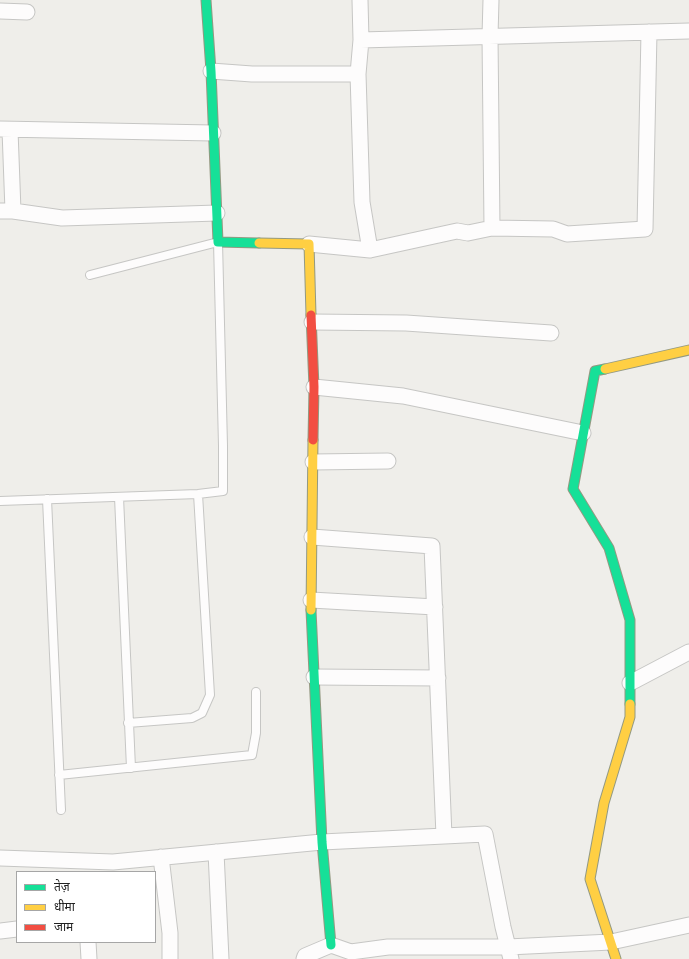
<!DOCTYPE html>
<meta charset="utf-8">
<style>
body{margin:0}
#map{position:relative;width:689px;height:959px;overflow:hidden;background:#efeeea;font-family:"Exo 2","Noto Sans Devanagari",sans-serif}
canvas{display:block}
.legend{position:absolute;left:16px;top:871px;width:140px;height:72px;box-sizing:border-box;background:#fff;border:1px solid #a6a6a6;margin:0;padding:5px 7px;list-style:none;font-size:12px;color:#212121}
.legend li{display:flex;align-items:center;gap:8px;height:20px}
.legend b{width:20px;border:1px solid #a6a6a6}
</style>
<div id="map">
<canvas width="689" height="959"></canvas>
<ul class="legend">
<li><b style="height:5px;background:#16e098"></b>तेज़</li>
<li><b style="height:5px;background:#ffcf43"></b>धीमा</li>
<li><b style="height:5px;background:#f24e42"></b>जाम</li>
</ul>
</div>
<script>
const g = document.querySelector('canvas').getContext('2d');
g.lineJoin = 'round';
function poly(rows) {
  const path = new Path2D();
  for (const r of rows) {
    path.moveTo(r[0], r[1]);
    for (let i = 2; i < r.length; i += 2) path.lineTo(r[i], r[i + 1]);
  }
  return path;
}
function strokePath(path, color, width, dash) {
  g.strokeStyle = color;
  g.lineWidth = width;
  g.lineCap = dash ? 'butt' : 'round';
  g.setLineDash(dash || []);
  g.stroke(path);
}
const lane = poly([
 [119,497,131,768],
 [47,499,61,810],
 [0,501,198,494,223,491,223,446,218,242,90,275],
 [128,723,192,718,202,713,210,695,198,494],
 [59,775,252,755,256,733,256,692]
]);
const street = poly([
 [360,0,361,40,358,74,362,202,370,250],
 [491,0,490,36,492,228],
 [0,11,27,12],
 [361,40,689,31],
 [211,71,252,74,358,74],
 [0,129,213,133],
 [10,130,13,211],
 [0,211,13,211,62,218,217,213],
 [309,244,370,250,457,231,468,233,492,228,553,229,567,234,645,229,649,32],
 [312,322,406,323,551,333],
 [314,387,403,396,583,433],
 [313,462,388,461],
 [312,537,432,546,444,836],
 [311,600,435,607],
 [314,677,438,678],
 [630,683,689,652],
 [216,852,221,959],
 [161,857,170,933,170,959],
 [0,858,113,862,322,842,485,834,503,927,511,959],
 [0,931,17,929],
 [88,942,89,959],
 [304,959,305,956,331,945,351,952,388,947,508,947,611,942,689,925]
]);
const fast = poly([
 [206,0,211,71,218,242,259,243],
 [605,369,595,371,573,489,609,548,630,620,630,704],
 [311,610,322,842,331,945]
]);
const slow = poly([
 [259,243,309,244,311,315],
 [605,369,689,350],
 [311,610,313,440],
 [616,959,590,879,604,803,630,717,630,704]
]);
const jam = poly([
 [311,315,314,387,313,440]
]);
strokePath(lane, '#c6c6c4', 10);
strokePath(street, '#c6c6c4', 17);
strokePath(fast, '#939982', 11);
strokePath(slow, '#939982', 11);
strokePath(jam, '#939982', 11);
strokePath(lane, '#fdfcfc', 8);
strokePath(street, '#fdfcfc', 15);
strokePath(fast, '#16e098', 9);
strokePath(slow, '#ffcf43', 9);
strokePath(jam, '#f24e42', 9);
</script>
